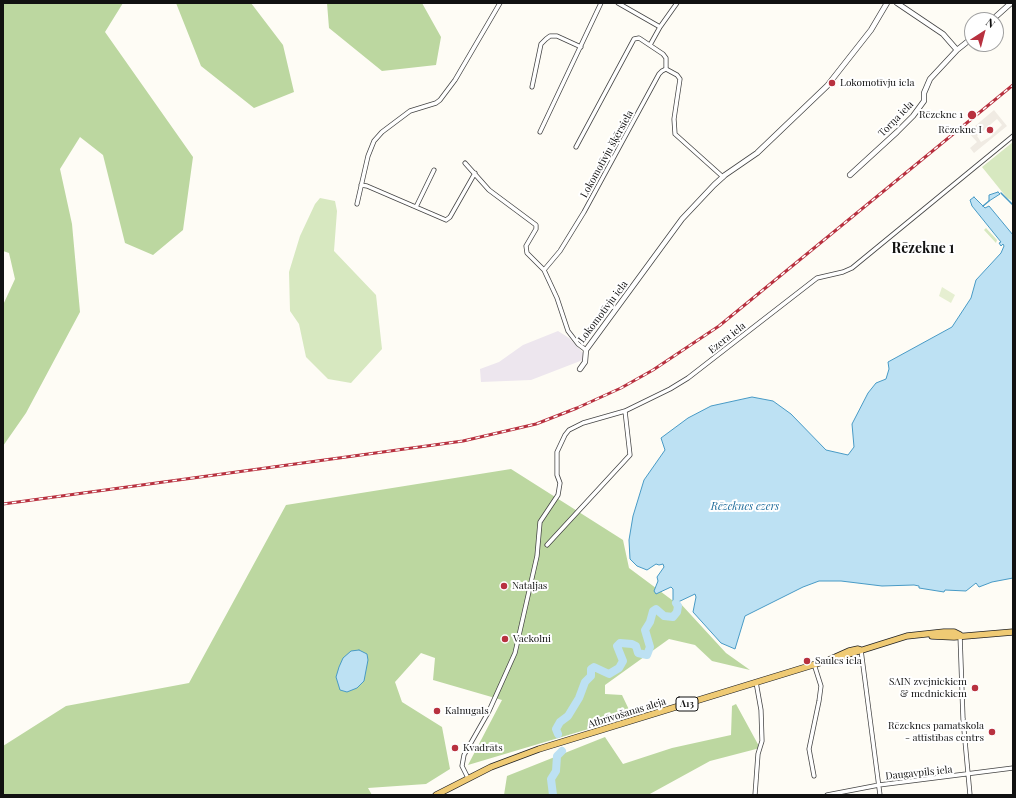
<!DOCTYPE html>
<meta charset="utf-8">
<style>
body{margin:0}
#map{position:relative;width:1016px;height:798px;overflow:hidden;background:#fefcf5;font-family:"Playfair Display",serif}
canvas{display:block}
.frame{position:absolute;inset:0;border:4px solid #111;pointer-events:none}
.north{position:absolute;left:964px;top:12px;width:40px;height:40px;box-sizing:border-box;background:#fff;border:1px solid #a0a0a0;border-radius:50%;rotate:36deg;font-size:11px;font-weight:700;line-height:16px;text-align:center;color:#111}
.north::after{content:'';display:block;margin:auto;width:14px;height:18px;background:#b8313f;clip-path:polygon(50% 0,100% 100%,50% 72%,0 100%)}
</style>
<div id="map">
<canvas width="1016" height="798"></canvas>
<div class="frame"></div>
<div class="north">N</div>
</div>
<script>
const g = document.querySelector('canvas').getContext('2d');
g.lineJoin = 'round';
function paint(path, color) {
  g.fillStyle = color;
  g.fill(path, 'evenodd');
}
function poly(rows) {
  const path = new Path2D();
  for (const r of rows) {
    path.moveTo(r[0], r[1]);
    for (let i = 2; i < r.length; i += 2) path.lineTo(r[i], r[i + 1]);
  }
  return path;
}
function strokePath(path, color, width, dash) {
  g.strokeStyle = color;
  g.lineWidth = width;
  g.lineCap = dash ? 'butt' : 'round';
  g.setLineDash(dash || []);
  g.stroke(path);
}
function write(font, color, halo, rows, align = 'center') {
  g.font = font + ' "Playfair Display",serif';
  g.lineWidth = 4;
  g.setLineDash([]);
  g.textBaseline = 'middle';
  g.strokeStyle = halo;
  g.fillStyle = color;
  for (const [text, x, y, turn = 0] of rows) {
    g.save();
    g.translate(x, y);
    g.rotate((+turn || 0) * Math.PI / 180);
    g.textAlign = isNaN(turn) ? turn : align;
    if (halo) g.strokeText(text, 0, 0);
    g.fillText(text, 0, 0);
    g.restore();
  }
}
paint(poly([
 [558,331,569,338,588,358,531,380,481,382,480,369,499,362,523,345]
]), '#ede6ee');
paint(poly([
 [1013,142,1013,201,1007,198,982,167],
 [320,198,335,201,337,211,334,251,376,295,382,349,351,383,328,379,306,357,299,324,290,311,289,272,300,236,315,204],
 [986,228,997,240,996,243,984,230]
]), '#d7e8c0');
paint(poly([
 [3,3,123,3,105,32,193,157,183,230,153,255,125,243,103,155,80,137,60,169,72,224,80,312,26,413,3,446,3,305,15,279,9,253,3,251],
 [176,3,251,3,283,45,294,92,254,108,201,66],
 [327,3,422,3,441,37,436,65,382,71,329,28],
 [511,469,623,540,629,568,676,603,680,603,726,653,750,670,712,661,695,645,669,639,605,685,605,694,622,695,632,716,468,765,502,700,433,680,435,658,421,653,395,682,402,702,442,727,450,769,426,784,368,788,372,795,3,795,3,746,66,706,189,683,286,505],
 [736,704,760,748,710,761,648,795,504,795,507,776,605,737,623,764,672,748,731,735,732,706]
]), '#bcd7a0');
paint(poly([
 [942,287,955,295,951,303,939,296]
]), '#e6efd1');
paint(poly([
 [994,110,1007,126,974,153,970,148,977,142,968,132],
 [997,119,1002,125,990,137,981,142,977,136]
]), '#f0ebe3');
const water = poly([
 [998,192,1000,194,989,201,989,195,998,192],
 [974,197,985,208,989,206,1013,235,1013,578,992,582,979,587,976,583,966,591,945,590,944,592,919,588,919,586,914,585,882,586,841,581,819,581,803,587,745,616,735,649,721,643,693,612,696,597,695,594,676,603,673,601,673,589,671,587,656,594,654,591,658,581,657,577,664,567,663,564,659,565,656,564,647,570,637,566,630,559,629,540,633,516,644,480,665,450,661,438,688,418,711,406,752,397,773,401,791,414,826,450,848,455,854,447,852,424,868,393,876,383,886,379,889,369,888,362,952,327,971,298,976,280,1001,253,1004,246,1003,244,1001,246,999,243,1001,242,972,206,970,200,974,197],
 [359,650,367,654,368,660,364,681,357,688,347,692,340,690,336,677,339,667,343,658,351,651,359,650]
]);
paint(water, '#bde1f3');
strokePath(water, '#489ac5', 1);
strokePath(poly([
 [1001,193,1013,205],
 [983,206,989,201]
]), '#489ac5', 1.5);
strokePath(poly([
 [558,734,556,729,560,722,568,716,579,698,585,682,591,676,591,669,594,667,609,674,619,668,623,661,617,646,620,643,632,644,636,646,638,653,647,655,650,647,645,630,650,622,653,611,656,609,664,616,673,617,677,612,678,606,676,603],
 [553,795,551,779,556,771,557,756,562,751]
]), '#bde1f3', 8);
const minor = poly([
 [618,3,660,27,677,3],
 [650,45,660,27],
 [532,87,541,44,546,39,550,36,557,36,581,47],
 [540,132,601,3],
 [576,147,634,39,639,38,663,54,666,58,666,69],
 [465,163,489,190,536,225,536,229,526,246,527,253,544,270,557,298,568,331,578,344,586,350],
 [361,185,367,186,446,220,450,217,475,173],
 [357,204,368,156,374,141,382,132,410,111,436,103,440,100,455,80,500,3],
 [416,207,434,170],
 [544,270,560,251,584,212,659,74,662,71,666,69,677,75,680,79,674,119,675,134,723,177],
 [547,545,630,455,625,411],
 [960,635,963,719,970,795],
 [861,650,880,795],
 [814,776,809,749,819,701,821,686,814,664],
 [468,778,462,766,464,755,489,711,515,653,537,556,540,522,558,495,560,483,557,475,557,452,565,435,569,430,583,423,625,411,670,389,688,378,817,278,843,272,852,268,1013,136],
 [755,795,758,754,762,741,761,710,756,682],
 [827,795,879,785,1013,768]
]);
const tertiary = poly([
 [897,3,943,34,957,50],
 [992,20,1011,3],
 [850,175,897,132,913,116,924,101,924,93,930,79,957,50,972,38],
 [580,369,585,362,586,350,682,219,714,185,725,175,757,153,827,86,871,30,887,3]
]);
const primary = poly([
 [932,636,954,637,1013,632],
 [837,658,907,636,944,632,954,632,960,635],
 [436,795,491,767,539,749,829,660,849,651,858,649,861,650]
]);
strokePath(minor, '#444', 5);
strokePath(tertiary, '#444', 6);
strokePath(primary, '#222', 7);
strokePath(minor, '#fff', 3.5);
strokePath(tertiary, '#fff', 4.5);
strokePath(primary, '#efca74', 5.5);
const rail = poly([
 [3,504,463,441,536,424,577,408,621,388,653,370,719,326,1013,85]
]);
strokePath(rail, '#b8313f', 3);
strokePath(rail, '#fff', 1.5, [4.5]);
for (const [x, y, r, color] of [
 [832,83,4,"#b8313f"],
 [972,115,5,"#b8313f"],
 [990,130,4,"#b8313f"],
 [504,586,4,"#b8313f"],
 [505,639,4,"#b8313f"],
 [807,661,4,"#b8313f"],
 [975,688,4,"#b8313f"],
 [437,711,4,"#b8313f"],
 [992,732,4,"#b8313f"],
 [455,748,4,"#b8313f"]
]) {
  const dot = new Path2D();
  dot.arc(x, y, r, 0, 2 * Math.PI);
  g.fillStyle = color;
  g.fill(dot);
  strokePath(dot, '#fff', 1.5);
}
for (const [x, y, w] of [
 [687,704,22]
]) {
  const box = new Path2D();
  box.roundRect(x - w / 2, y - 7, w, 14, 3);
  g.fillStyle = '#fff';
  g.fill(box);
  strokePath(box, '#111', 1);
}
write('bold 9px', '#111', null, [
 ["A13",687,704]
]);
write('10px', '#111', '#fff', [
 ["Lokomotīvju iela",840,83],
 ["Rēzekne 1",963,115,"right"],
 ["Rēzekne I",982,130,"right"],
 ["Nataļjas",512,586],
 ["Vackolni",513,639],
 ["Saules iela",815,661],
 ["SAIN zvejniekiem",967,682,"right"],
 ["& medniekiem",967,694,"right"],
 ["Kalnugals",445,711],
 ["Rēzeknes pamatskola",984,726,"right"],
 ["- attīstības centrs",984,738,"right"],
 ["Kvadrāts",463,748]
], 'left');
write('10px', '#111', '#fff', [
 ["Torņa iela",896,119,-46],
 ["Lokomotīvju šķērsiela",607,154,-61],
 ["Lokomotīvju iela",603,312,-53],
 ["Ezera iela",727,338,-38],
 ["Atbrīvošanas aleja",627,713,-17],
 ["Daugavpils iela",919,773,-6]
]);
write('italic 11px', '#216d9b', '#fff', [
 ["Rēzeknes ezers",745,507]
]);
write('bold 14px', '#111', '#fff', [
 ["Rēzekne 1",923,249]
]);
</script>
